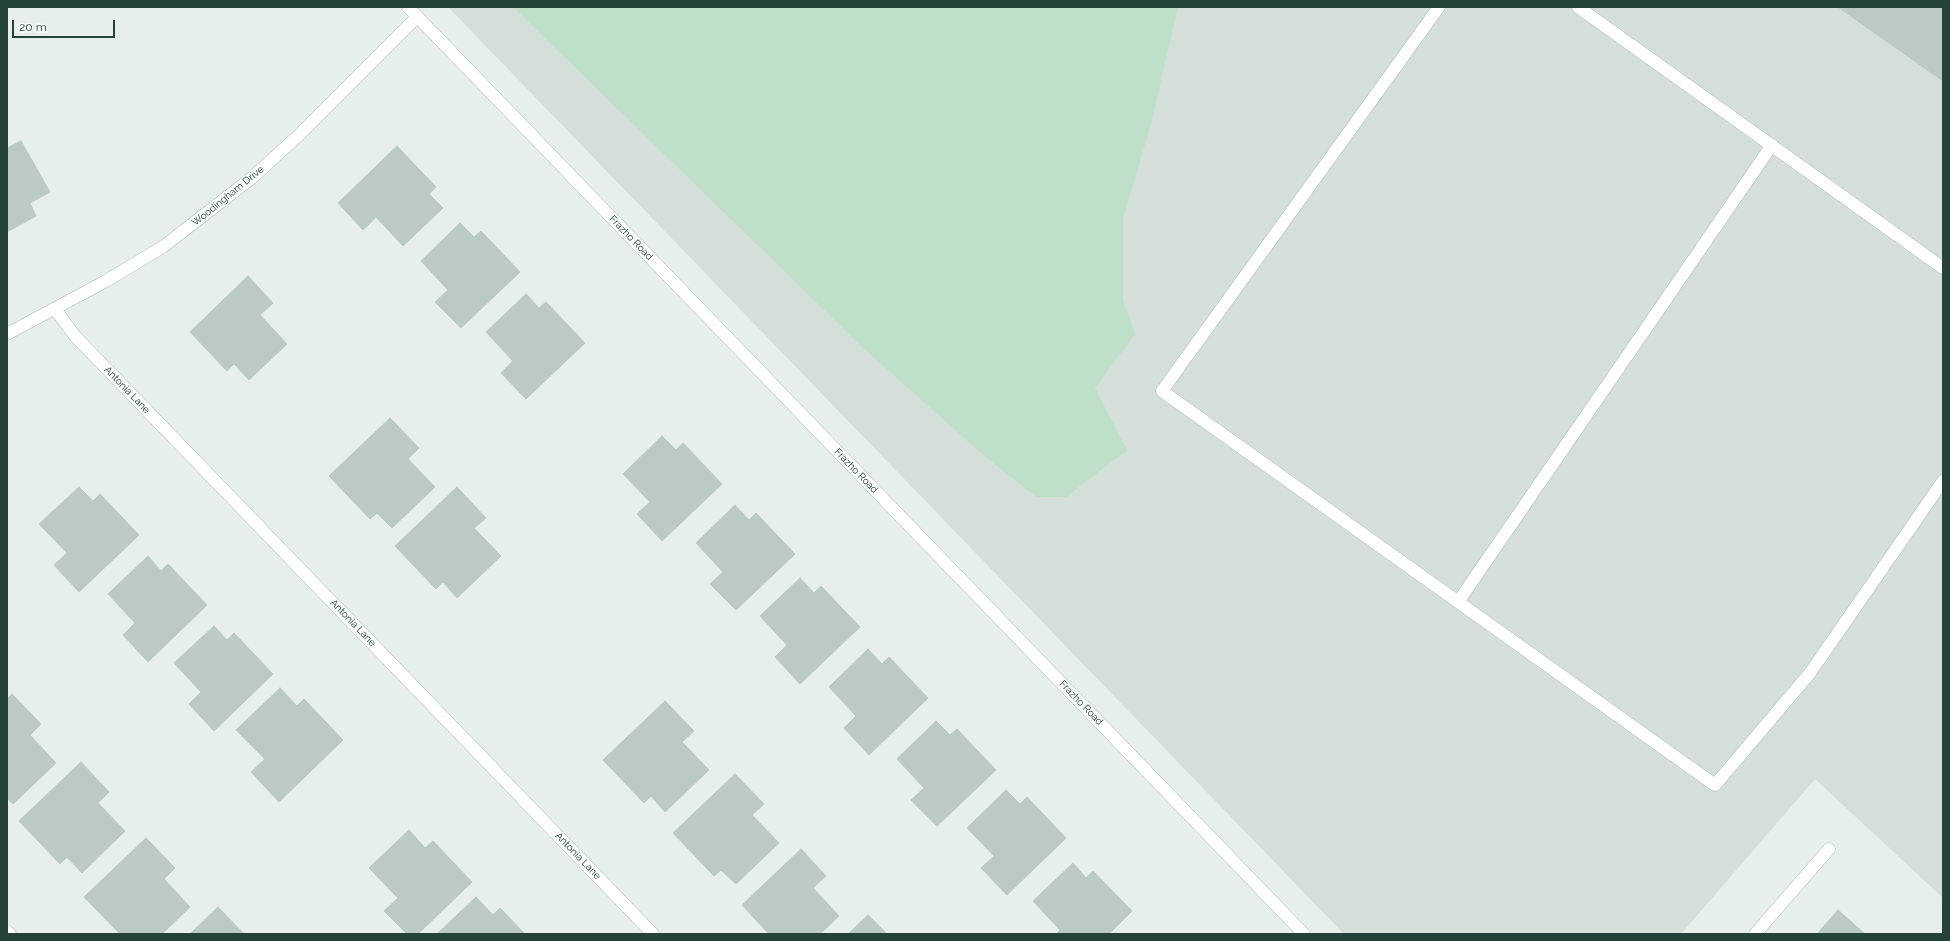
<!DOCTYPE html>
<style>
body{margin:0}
#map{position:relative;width:1950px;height:941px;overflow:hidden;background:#e6efeb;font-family:Raleway,sans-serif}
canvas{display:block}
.frame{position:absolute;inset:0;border:8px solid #24423a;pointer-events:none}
.scale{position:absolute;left:12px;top:20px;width:103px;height:18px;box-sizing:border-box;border:2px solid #24423a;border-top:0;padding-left:5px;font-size:12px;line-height:14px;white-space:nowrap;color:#24423a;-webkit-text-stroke:3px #f7fbf9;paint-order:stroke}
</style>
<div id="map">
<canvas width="1950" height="941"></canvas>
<div class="frame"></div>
<div class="scale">20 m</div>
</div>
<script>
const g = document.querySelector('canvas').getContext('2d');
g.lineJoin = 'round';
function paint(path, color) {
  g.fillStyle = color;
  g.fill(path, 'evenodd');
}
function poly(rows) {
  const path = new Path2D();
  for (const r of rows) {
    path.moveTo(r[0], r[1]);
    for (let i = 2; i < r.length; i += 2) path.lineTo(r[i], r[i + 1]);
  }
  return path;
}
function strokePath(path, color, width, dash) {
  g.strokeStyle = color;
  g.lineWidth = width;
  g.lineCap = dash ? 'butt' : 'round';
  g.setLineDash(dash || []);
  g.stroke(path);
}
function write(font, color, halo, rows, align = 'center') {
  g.font = font + ' Raleway,sans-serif';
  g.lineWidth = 3;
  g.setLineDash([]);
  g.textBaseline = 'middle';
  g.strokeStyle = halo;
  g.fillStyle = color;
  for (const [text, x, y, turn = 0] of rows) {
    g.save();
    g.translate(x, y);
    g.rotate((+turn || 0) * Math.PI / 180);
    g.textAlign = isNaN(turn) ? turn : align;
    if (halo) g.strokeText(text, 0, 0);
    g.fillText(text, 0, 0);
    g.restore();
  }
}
paint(poly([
 [448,7,1943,7,1943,898,1815,779,1681,934,1344,934]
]), '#d4dfda');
paint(poly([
 [513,7,1178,7,1151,124,1123,219,1123,300,1135,334,1095,388,1127,450,1066,497,1036,497,982,454,860,345]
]), '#bfe0c8');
const building = poly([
 [1838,7,1943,7,1943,81,1838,7],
 [21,141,50,192,30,203,36,216,7,232,7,148,21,141],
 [397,146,436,187,429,194,443,208,403,246,376,217,363,230,338,203,397,146],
 [460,223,474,237,481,231,520,272,461,328,435,302,448,290,421,261,460,223],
 [248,276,273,303,260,315,287,344,249,380,234,364,227,371,190,332,248,276],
 [526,294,539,308,546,302,585,343,526,399,501,373,513,361,486,332,526,294],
 [390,418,419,448,408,459,435,487,392,528,377,513,370,519,329,476,390,418],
 [662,436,676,450,683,443,722,484,662,541,637,514,650,502,623,474,662,436],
 [79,487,93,501,100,494,139,535,79,592,54,565,67,553,39,524,79,487],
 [457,487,486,518,474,528,501,556,457,598,443,582,436,589,395,546,457,487],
 [735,505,749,520,756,513,795,554,736,610,710,584,723,572,696,543,735,505],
 [148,556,161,571,168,564,207,605,148,662,123,635,135,623,108,594,148,556],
 [800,578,814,593,821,586,860,627,800,684,775,657,787,645,760,616,800,578],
 [214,626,227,640,234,633,273,674,214,731,189,704,201,692,174,663,214,626],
 [868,649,882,664,889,657,928,698,869,755,844,728,856,716,829,687,868,649],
 [280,688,297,706,304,699,343,740,279,802,251,772,265,759,236,730,280,688],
 [12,694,41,724,30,735,56,763,13,804,7,798,7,699,12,694],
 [665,701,694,731,682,742,709,770,665,812,651,796,644,803,603,760,665,701],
 [936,721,950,735,957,729,996,770,937,826,911,800,924,788,897,759,936,721],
 [81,762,109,792,98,803,125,831,82,873,67,857,60,864,19,821,81,762],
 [735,774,764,804,752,815,779,843,736,884,721,870,714,876,673,833,735,774],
 [1006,790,1020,804,1027,797,1066,838,1007,895,981,868,994,856,967,828,1006,790],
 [409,830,425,848,433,841,472,882,418,934,407,934,384,911,398,898,369,868,409,830],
 [146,838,175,868,164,879,190,907,162,934,120,934,84,897,146,838],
 [801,849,826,876,813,888,839,916,820,934,769,934,742,905,801,849],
 [1073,863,1086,878,1093,871,1132,911,1109,934,1056,934,1060,930,1033,901,1073,863],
 [476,897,493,915,500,908,525,934,437,934,476,897],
 [218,907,244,934,190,934,218,907],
 [1838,910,1865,934,1817,934,1838,910],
 [868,915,887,934,848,934,868,915]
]);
paint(building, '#bbcac4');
strokePath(building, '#b8c9c2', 1);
const minor = poly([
 [408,7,1304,934],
 [1439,7,1162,391,1715,785,1810,673,1943,481],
 [1578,7,1943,268],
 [55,309,75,336,653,934],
 [7,334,106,281,164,246,253,177,301,133,417,17],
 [1458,602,1772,145],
 [7,931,10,934],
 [1755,934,1829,849]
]);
strokePath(minor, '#a8b8b2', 13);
strokePath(minor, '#fff', 12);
write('10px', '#24423a', '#f7fbf9', [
 ["Woodingham Drive",228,196,-39],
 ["Frazho Road",631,238,46],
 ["Antonia Lane",127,390,46],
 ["Frazho Road",856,471,46],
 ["Antonia Lane",353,623,46],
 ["Frazho Road",1081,703,46],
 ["Antonia Lane",578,856,46]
]);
</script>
